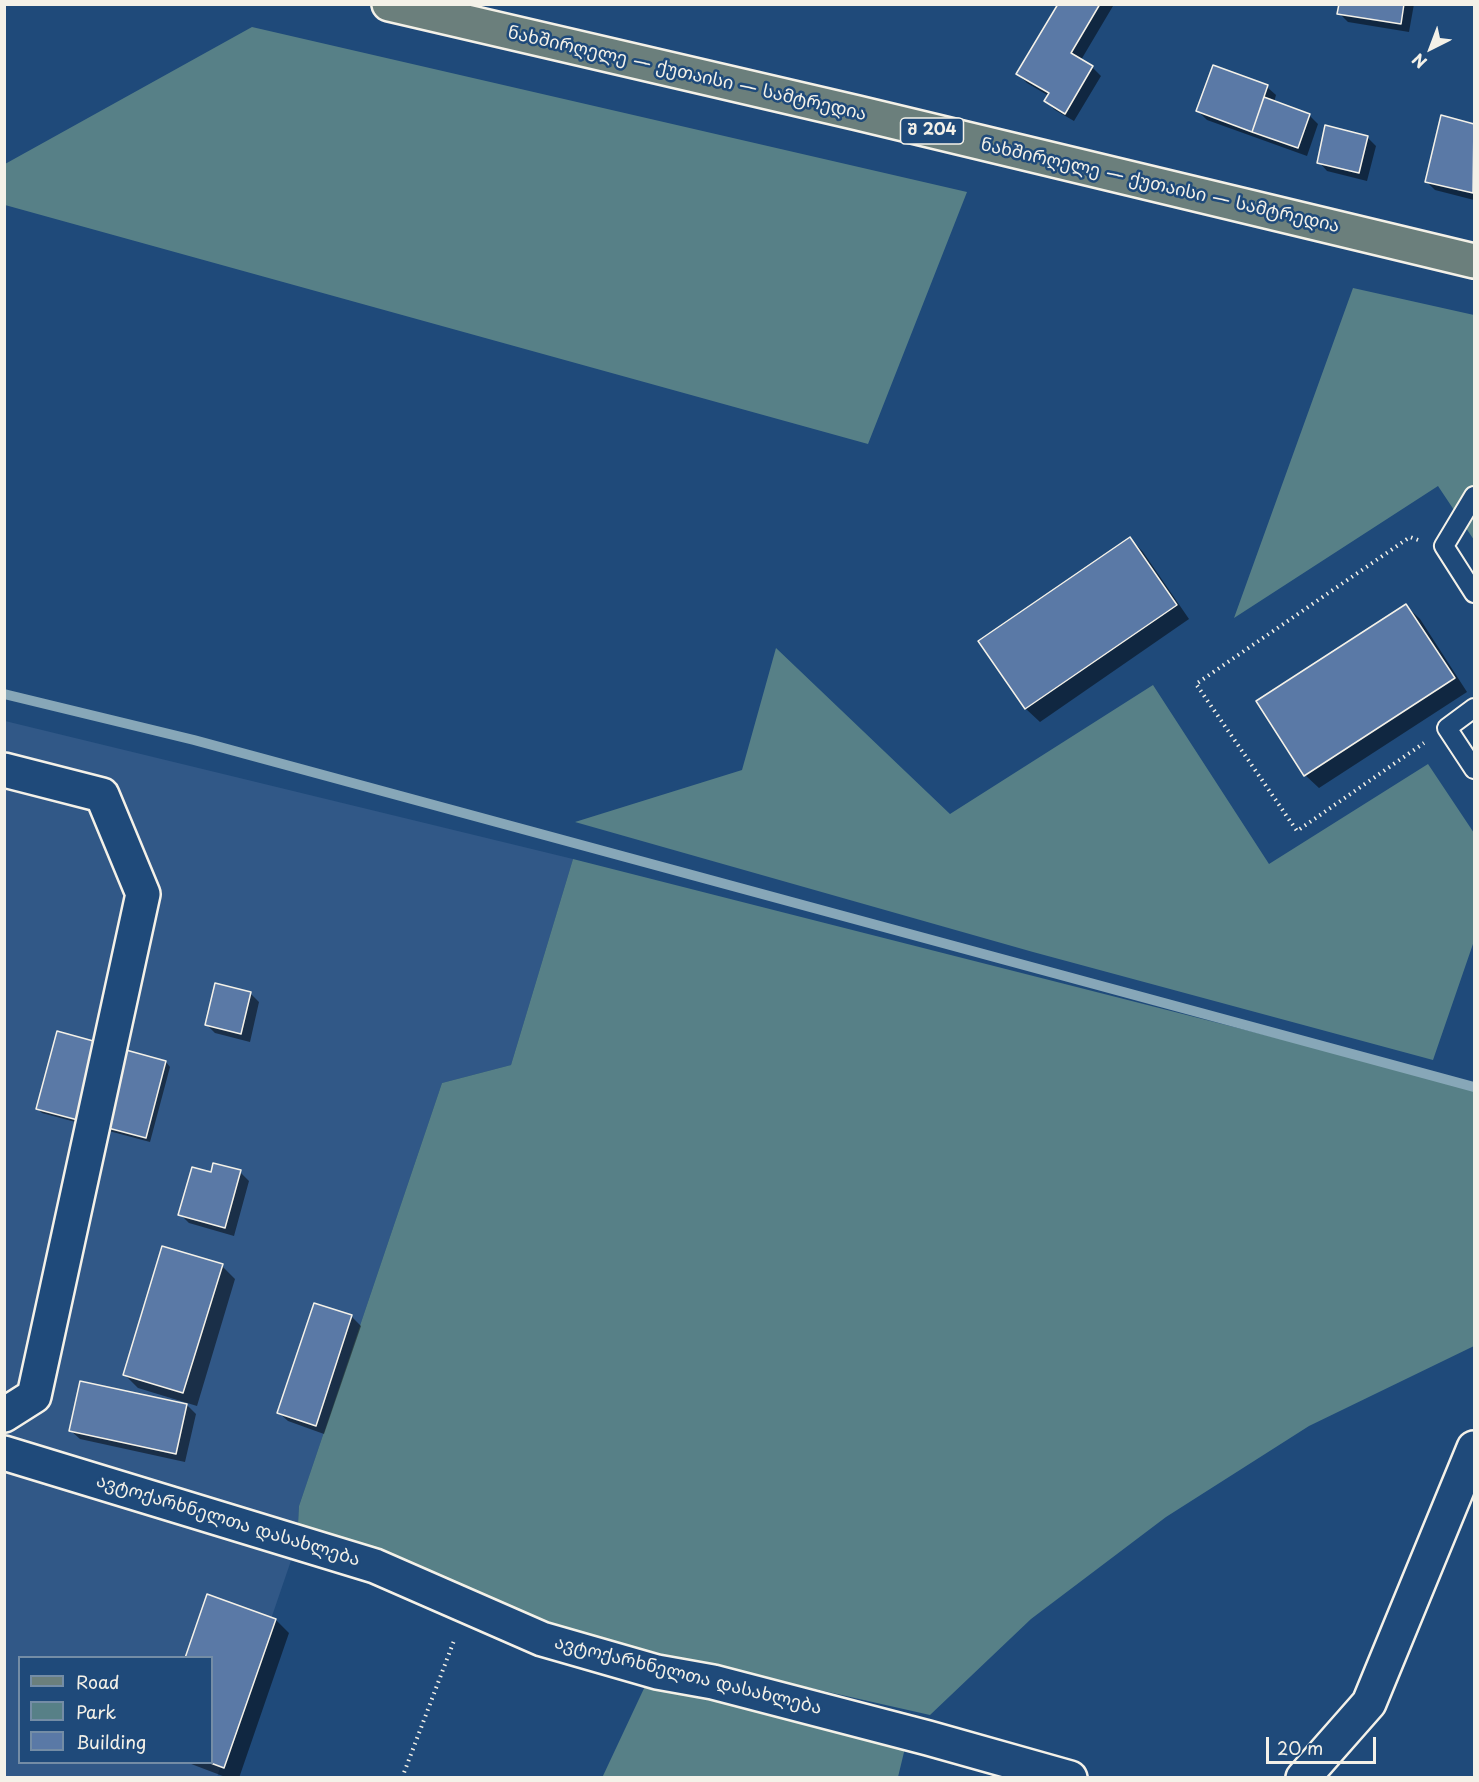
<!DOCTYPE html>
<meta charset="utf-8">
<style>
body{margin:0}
#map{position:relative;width:1479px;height:1782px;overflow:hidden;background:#1f4a7a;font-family:"Playpen Sans",sans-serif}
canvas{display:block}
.frame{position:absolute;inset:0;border:6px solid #f4f1e8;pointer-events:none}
.legend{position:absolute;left:18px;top:1656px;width:195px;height:108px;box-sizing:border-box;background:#1f4a7a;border:2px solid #748da6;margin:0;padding:8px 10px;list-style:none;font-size:18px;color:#f4f1e8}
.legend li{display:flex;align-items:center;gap:12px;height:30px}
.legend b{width:30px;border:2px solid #748da6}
.north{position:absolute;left:1401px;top:18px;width:60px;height:60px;-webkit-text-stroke:4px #1f4a7a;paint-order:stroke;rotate:222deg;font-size:16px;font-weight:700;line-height:24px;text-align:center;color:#f4f1e8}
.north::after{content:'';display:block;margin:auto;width:21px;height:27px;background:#f4f1e8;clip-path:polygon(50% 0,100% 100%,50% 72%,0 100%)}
.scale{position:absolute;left:1266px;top:1737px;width:110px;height:27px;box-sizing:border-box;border:3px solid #f4f1e8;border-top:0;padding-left:8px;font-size:18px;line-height:21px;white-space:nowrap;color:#f4f1e8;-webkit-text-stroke:4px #1f4a7a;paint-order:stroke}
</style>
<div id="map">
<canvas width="1479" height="1782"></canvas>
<div class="frame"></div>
<ul class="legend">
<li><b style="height:8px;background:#6b7f7c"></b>Road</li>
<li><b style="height:16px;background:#578087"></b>Park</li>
<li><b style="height:16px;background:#5a79a6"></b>Building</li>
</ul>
<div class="north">N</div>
<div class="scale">20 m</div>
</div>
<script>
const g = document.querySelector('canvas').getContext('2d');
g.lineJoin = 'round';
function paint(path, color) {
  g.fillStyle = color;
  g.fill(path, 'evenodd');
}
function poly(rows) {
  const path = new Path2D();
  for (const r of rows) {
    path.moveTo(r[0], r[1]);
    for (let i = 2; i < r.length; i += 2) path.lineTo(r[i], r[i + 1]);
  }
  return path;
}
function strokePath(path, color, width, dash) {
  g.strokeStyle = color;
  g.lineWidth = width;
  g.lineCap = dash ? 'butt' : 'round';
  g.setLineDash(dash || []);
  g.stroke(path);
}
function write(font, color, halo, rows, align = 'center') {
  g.font = font + ' "Playpen Sans","Noto Sans Georgian",sans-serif';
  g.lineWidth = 5;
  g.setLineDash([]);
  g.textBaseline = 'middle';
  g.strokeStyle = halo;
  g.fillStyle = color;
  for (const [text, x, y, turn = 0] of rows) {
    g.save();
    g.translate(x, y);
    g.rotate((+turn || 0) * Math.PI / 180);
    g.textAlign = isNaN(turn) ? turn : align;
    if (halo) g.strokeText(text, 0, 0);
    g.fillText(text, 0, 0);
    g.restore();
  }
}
paint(poly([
 [5,721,573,859,511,1065,442,1083,299,1506,297,1543,217,1777,5,1778],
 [20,1658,212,1658,212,1762,20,1762]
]), '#315887');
paint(poly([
 [252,27,967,192,868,444,5,205,5,164],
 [1353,288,1474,315,1474,540,1438,486,1234,618],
 [776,648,950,814,1153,685,1269,864,1428,764,1474,833,1474,941,1433,1060,1033,952,575,822,742,770],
 [573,859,1474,1088,1474,1346,1309,1426,1166,1517,1031,1619,930,1715,700,1663,542,1639,297,1543,299,1506,442,1083,511,1065],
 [647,1682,695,1690,905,1748,898,1777,602,1778]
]), '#578087');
paint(poly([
 [1060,4,1113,6,1081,60,1092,67,1101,76,1074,121,1055,110,1046,101,1049,96,1027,83,1018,74],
 [1340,4,1414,4,1409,32,1348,22,1339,13],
 [1267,87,1276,95,1274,102,1309,115,1318,124,1307,156,1207,120,1198,111],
 [1442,117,1474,125,1474,200,1435,190,1426,181],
 [1367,137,1376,146,1367,181,1327,171,1319,162],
 [1130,538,1143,552,1189,619,1040,722,1026,709,980,642],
 [1406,606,1420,619,1467,692,1319,788,1305,775],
 [250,993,259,1002,250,1042,215,1033,206,1024],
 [59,1033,166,1062,170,1067,150,1142,42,1113,38,1109],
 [240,1172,249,1181,234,1236,189,1223,180,1214,212,1174],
 [222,1266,235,1279,197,1406,138,1388,124,1374],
 [315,1305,352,1317,361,1326,324,1434,288,1421,279,1413],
 [184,1402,196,1414,185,1462,80,1439,71,1431,183,1404],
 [276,1620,289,1633,239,1778,228,1778,186,1762,212,1762,212,1658]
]), '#0007');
strokePath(poly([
 [4,694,194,740,1474,1087]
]), '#87a7b8', 10);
const building = poly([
 [1058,4,1100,4,1071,53,1093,66,1065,114,1044,101,1049,93,1016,74,1058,4],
 [1339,4,1404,4,1401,24,1337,14,1339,4],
 [1213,65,1268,85,1252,132,1196,111,1213,65],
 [1264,97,1310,114,1298,148,1252,132,1264,97],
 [1441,115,1474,124,1473,193,1425,182,1441,115],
 [1325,125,1368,136,1359,173,1317,163,1325,125],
 [1130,537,1177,605,1025,709,978,641,1130,537],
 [1406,604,1455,678,1304,776,1256,701,1406,604],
 [215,983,251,992,241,1034,205,1025,215,983],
 [57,1031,166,1061,146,1138,36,1109,57,1031],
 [213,1163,241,1170,225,1228,178,1215,192,1167,211,1172,213,1163],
 [162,1246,223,1264,183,1393,123,1375,162,1246],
 [314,1303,352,1315,316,1426,277,1413,314,1303],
 [80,1381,187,1404,176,1454,69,1431,80,1381],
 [207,1594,276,1619,224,1768,208,1762,212,1762,212,1658,185,1658,207,1594]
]);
paint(building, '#5a79a6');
strokePath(building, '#f4f1e8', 1.5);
const lane = poly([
 [1474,496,1444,546,1474,593],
 [1474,708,1447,728,1474,769]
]);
const street = poly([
 [4,770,102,795,143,894,34,1396,4,1415],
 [4,1453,375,1566,542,1639,657,1672,713,1682,928,1738,1070,1778],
 [1303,1778,1369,1703,1474,1448]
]);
const primary = poly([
 [389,4,858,113,1474,261]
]);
strokePath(lane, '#f4f1e8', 22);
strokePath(street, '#f4f1e8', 38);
strokePath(primary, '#f4f1e8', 38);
strokePath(poly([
 [1418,540,1410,537,1196,684,1297,831,1424,743],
 [402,1778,455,1638]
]), '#f4f1e8', 4, [1.5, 4.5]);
strokePath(lane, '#1f4a7a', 18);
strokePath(street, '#1f4a7a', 33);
strokePath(primary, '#6b7f7c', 33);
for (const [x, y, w] of [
 [932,131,63]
]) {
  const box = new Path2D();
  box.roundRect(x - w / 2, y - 13, w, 26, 4.5);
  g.fillStyle = '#1f4a7a';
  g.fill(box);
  strokePath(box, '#f4f1e8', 1.5);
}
write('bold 16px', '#f4f1e8', null, [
 ["შ 204",932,131]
]);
write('18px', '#f4f1e8', '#1f4a7a', [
 ["ნახშირღელე — ქუთაისი — სამტრედია",687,74,13],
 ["ნახშირღელე — ქუთაისი — სამტრედია",1160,186,13],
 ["ავტოქარხნელთა დასახლება",228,1521,17],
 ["ავტოქარხნელთა დასახლება",688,1676,14]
]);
</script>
